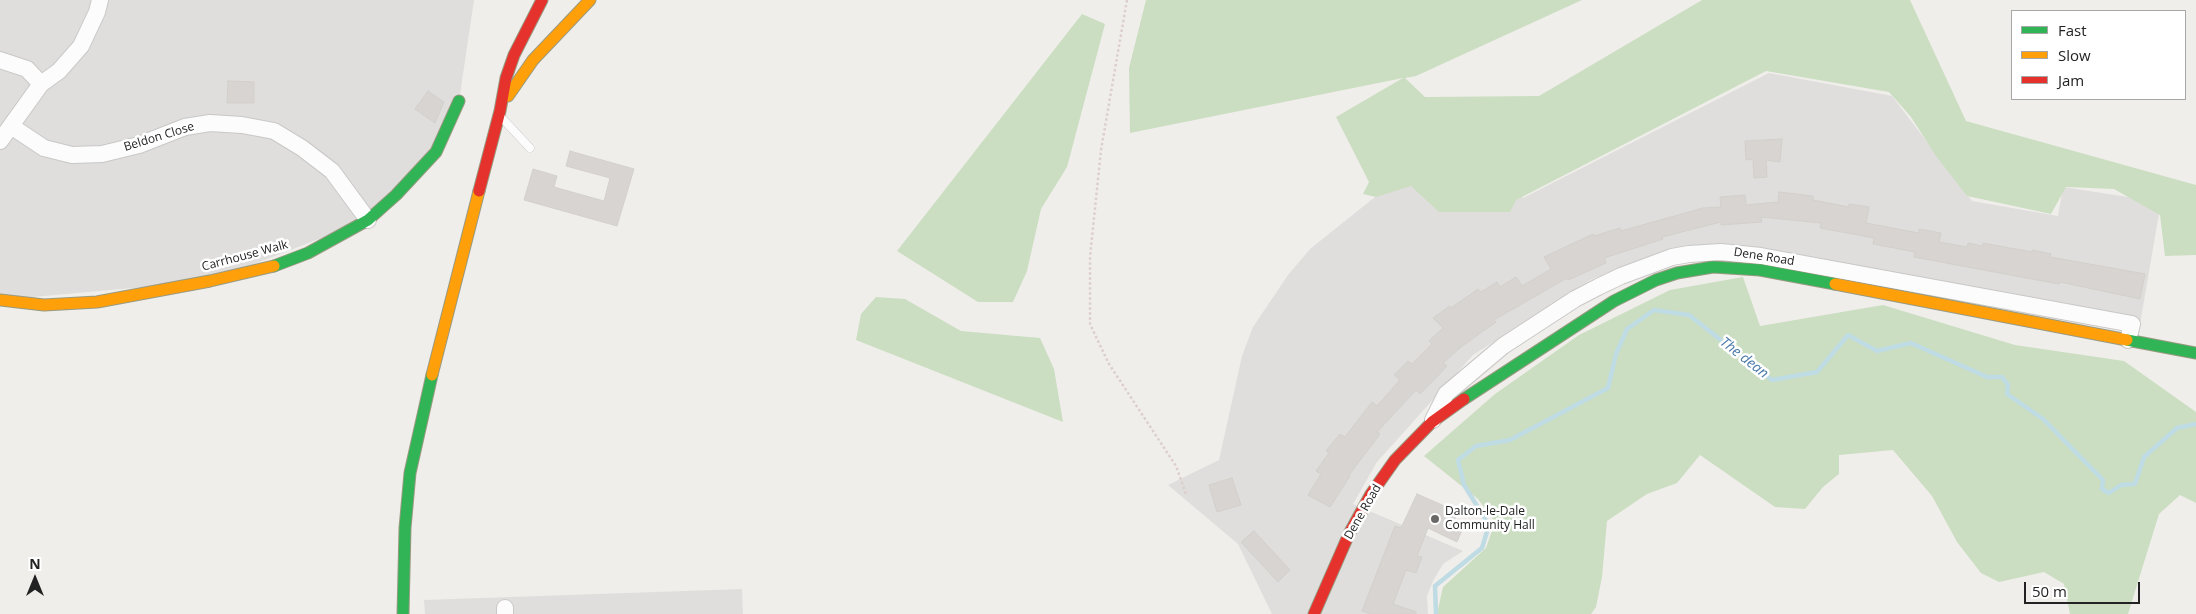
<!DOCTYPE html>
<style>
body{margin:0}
#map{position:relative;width:2196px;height:614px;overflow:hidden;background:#f0eeeb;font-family:"Open Sans",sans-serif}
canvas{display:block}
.legend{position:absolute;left:2011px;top:10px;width:175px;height:90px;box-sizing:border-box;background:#fff;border:1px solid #a7a7a7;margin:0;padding:6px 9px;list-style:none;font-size:15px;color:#222}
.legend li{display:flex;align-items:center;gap:10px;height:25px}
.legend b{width:25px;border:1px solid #a7a7a7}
.north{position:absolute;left:10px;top:554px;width:50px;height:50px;-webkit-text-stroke:4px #fff;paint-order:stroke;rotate:0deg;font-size:14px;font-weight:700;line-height:20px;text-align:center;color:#222}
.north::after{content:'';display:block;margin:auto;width:18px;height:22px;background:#222;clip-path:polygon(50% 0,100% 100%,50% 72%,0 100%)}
.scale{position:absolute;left:2024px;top:582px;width:116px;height:22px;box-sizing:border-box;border:2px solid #222;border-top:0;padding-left:6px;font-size:15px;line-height:18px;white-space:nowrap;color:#222;-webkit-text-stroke:4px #fff;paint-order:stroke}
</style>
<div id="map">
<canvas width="2196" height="614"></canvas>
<ul class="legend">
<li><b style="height:6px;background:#30b455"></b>Fast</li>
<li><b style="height:6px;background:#ff9f0a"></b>Slow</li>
<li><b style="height:6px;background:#e5322d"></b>Jam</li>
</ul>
<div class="north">N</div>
<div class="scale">50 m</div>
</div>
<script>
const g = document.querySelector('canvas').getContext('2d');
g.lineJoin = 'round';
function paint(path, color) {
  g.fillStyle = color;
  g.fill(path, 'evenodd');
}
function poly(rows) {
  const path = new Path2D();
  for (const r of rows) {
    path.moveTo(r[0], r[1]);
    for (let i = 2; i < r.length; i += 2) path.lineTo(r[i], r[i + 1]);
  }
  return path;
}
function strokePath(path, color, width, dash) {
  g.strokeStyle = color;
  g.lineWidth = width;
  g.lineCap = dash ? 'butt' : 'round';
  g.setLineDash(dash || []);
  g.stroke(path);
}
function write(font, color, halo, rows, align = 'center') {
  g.font = font + ' "Open Sans",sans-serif';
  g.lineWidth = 5;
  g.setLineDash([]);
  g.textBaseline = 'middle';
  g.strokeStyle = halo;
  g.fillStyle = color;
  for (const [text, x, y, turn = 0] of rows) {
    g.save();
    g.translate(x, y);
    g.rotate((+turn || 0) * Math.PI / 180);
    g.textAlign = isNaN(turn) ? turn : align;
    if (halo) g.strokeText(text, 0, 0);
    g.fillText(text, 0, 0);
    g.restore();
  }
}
paint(poly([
 [0,0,474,0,459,101,436,152,368,220,210,281,0,300],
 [1769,73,1892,96,1972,201,2058,216,2063,187,2161,202,2140,324,1911,283,1674,252,1592,279,1473,355,1377,462,1353,504,1463,551,1443,564,1433,581,1427,596,1428,614,1272,614,1238,544,1168,485,1219,460,1242,356,1253,327,1288,275,1310,249,1385,189,1486,125,1523,198],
 [742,589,743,614,425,614,424,600]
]), '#dfdedc');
paint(poly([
 [1146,0,1582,0,1416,76,1405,78,1425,97,1539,96,1702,0,1910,0,1966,121,2196,185,2196,255,2165,256,2160,215,2114,189,2066,187,2051,214,1967,196,1936,156,1911,117,1889,92,1766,71,1516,200,1510,212,1439,212,1411,186,1376,197,1363,194,1369,182,1336,117,1403,78,1130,133,1129,68],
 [1082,14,1105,24,1067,167,1041,209,1027,271,1013,302,978,302,897,251],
 [1743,277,1760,326,1883,305,2015,345,2124,361,2196,412,2196,503,2180,495,2159,514,2128,614,2070,614,2064,584,2044,572,1999,582,1981,573,1957,542,1932,496,1893,450,1839,455,1839,474,1823,487,1805,509,1775,507,1700,455,1677,483,1647,494,1607,521,1602,577,1596,607,1591,614,1437,614,1443,587,1486,548,1495,522,1478,499,1424,456,1495,394,1579,335,1670,290],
 [876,297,905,299,961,331,1040,338,1054,369,1063,422,856,340,861,314]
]), '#cbdec1');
strokePath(poly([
 [1436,614,1435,586,1482,548,1489,525,1464,485,1458,460,1476,446,1510,440,1608,388,1616,354,1627,329,1654,310,1689,315,1772,380,1817,372,1848,335,1877,351,1911,343,1987,377,2002,377,2008,385,2007,394,2043,419,2103,480,2102,489,2109,493,2121,485,2135,484,2144,457,2177,428,2196,424]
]), '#bfdbe3', 4.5);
const building = poly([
 [228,81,254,82,254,103,227,103,228,81],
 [428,91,444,102,435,123,415,109,428,91],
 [1782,139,1780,162,1766,160,1767,177,1754,178,1753,159,1746,160,1745,141,1782,139],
 [570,151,634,169,617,226,524,200,533,169,557,176,554,187,604,201,610,178,566,166,570,151],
 [1779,192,1813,196,1813,200,1849,207,1849,204,1869,207,1866,223,1919,233,1919,229,1941,233,1939,242,1967,247,1968,243,1982,246,1983,243,2032,252,2032,250,2051,254,2050,257,2145,274,2140,299,2060,282,2059,284,1914,257,1915,252,1873,244,1874,238,1820,228,1821,223,1761,217,1762,222,1721,225,1721,222,1662,237,1663,239,1604,258,1606,263,1568,280,1567,278,1494,320,1496,322,1461,347,1443,363,1447,366,1431,383,1420,394,1416,390,1377,432,1380,434,1349,475,1350,476,1330,507,1308,495,1321,474,1316,471,1329,453,1326,451,1340,434,1345,437,1372,402,1377,406,1400,380,1394,375,1408,361,1412,364,1432,344,1429,341,1443,328,1433,318,1450,306,1451,308,1478,289,1481,292,1497,282,1500,287,1516,277,1522,286,1551,269,1544,257,1593,234,1594,236,1620,228,1621,231,1703,208,1721,207,1720,197,1745,195,1746,205,1778,202,1779,192],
 [1232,478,1241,505,1217,512,1209,485,1232,478],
 [1417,494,1458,512,1453,523,1463,528,1457,542,1428,528,1417,556,1422,557,1416,573,1406,570,1393,604,1416,612,1416,614,1371,614,1362,611,1395,526,1401,528,1417,494],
 [1254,531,1290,570,1278,582,1241,542,1254,531]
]);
paint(building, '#d7d4d2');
strokePath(building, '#d3d0cc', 1);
const lane = poly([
 [501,117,530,148]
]);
const street = poly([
 [0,60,27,69,41,84],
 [11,126,44,148,72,155,102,154,139,145,185,127,210,123,242,125,274,131,302,148,332,171,368,220],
 [0,141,41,84,59,71,81,46,97,12,100,0],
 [1433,420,1446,394,1503,346,1575,299,1598,287,1621,276,1672,257,1689,254,1721,252,1761,256,2132,324,2128,340],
 [505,608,505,614]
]);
const fast = poly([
 [274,266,308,253,368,220,396,195,436,152,459,101],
 [2127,340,2196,353],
 [1464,399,1614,301,1656,280,1677,273,1713,267,1760,270,1835,284],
 [403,614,405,528,410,473,432,375]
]);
const slow = poly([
 [508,96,533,60,590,0],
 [1835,284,2127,340],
 [0,300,44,305,97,302,210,281,274,266],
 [432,375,479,191]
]);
const jam = poly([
 [479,191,500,111,506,78,514,55,542,0],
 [1314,614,1349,534,1371,494,1395,460,1432,422,1464,399]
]);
strokePath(lane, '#c9c8c7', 9);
strokePath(street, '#c9c8c7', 18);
strokePath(fast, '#999a82', 13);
strokePath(slow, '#999a82', 13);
strokePath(jam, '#999a82', 13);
strokePath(poly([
 [1127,0,1101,150,1090,257,1090,324,1109,364,1176,466,1186,494]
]), '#dccecd', 2.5, [2.5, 2.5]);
strokePath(lane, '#fdfcfc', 8);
strokePath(street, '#fdfcfc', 16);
strokePath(fast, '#30b455', 11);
strokePath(slow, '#ff9f0a', 11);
strokePath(jam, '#e5322d', 11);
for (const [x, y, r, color] of [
 [1435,519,5,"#6a6968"]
]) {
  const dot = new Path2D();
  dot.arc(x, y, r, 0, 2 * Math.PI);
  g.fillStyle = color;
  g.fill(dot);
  strokePath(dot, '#fff', 2);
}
write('12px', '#222', '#fff', [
 ["Beldon Close",159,137,-17],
 ["Carrhouse Walk",245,256,-15],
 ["Dene Road",1764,257,9],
 ["Dene Road",1363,512,-60]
]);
write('12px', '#222', '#fff', [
 ["Dalton-le-Dale",1445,512],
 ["Community Hall",1445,526]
], 'left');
write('italic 14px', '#4a7aab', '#fff', [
 ["The dean",1744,358,38]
]);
</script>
